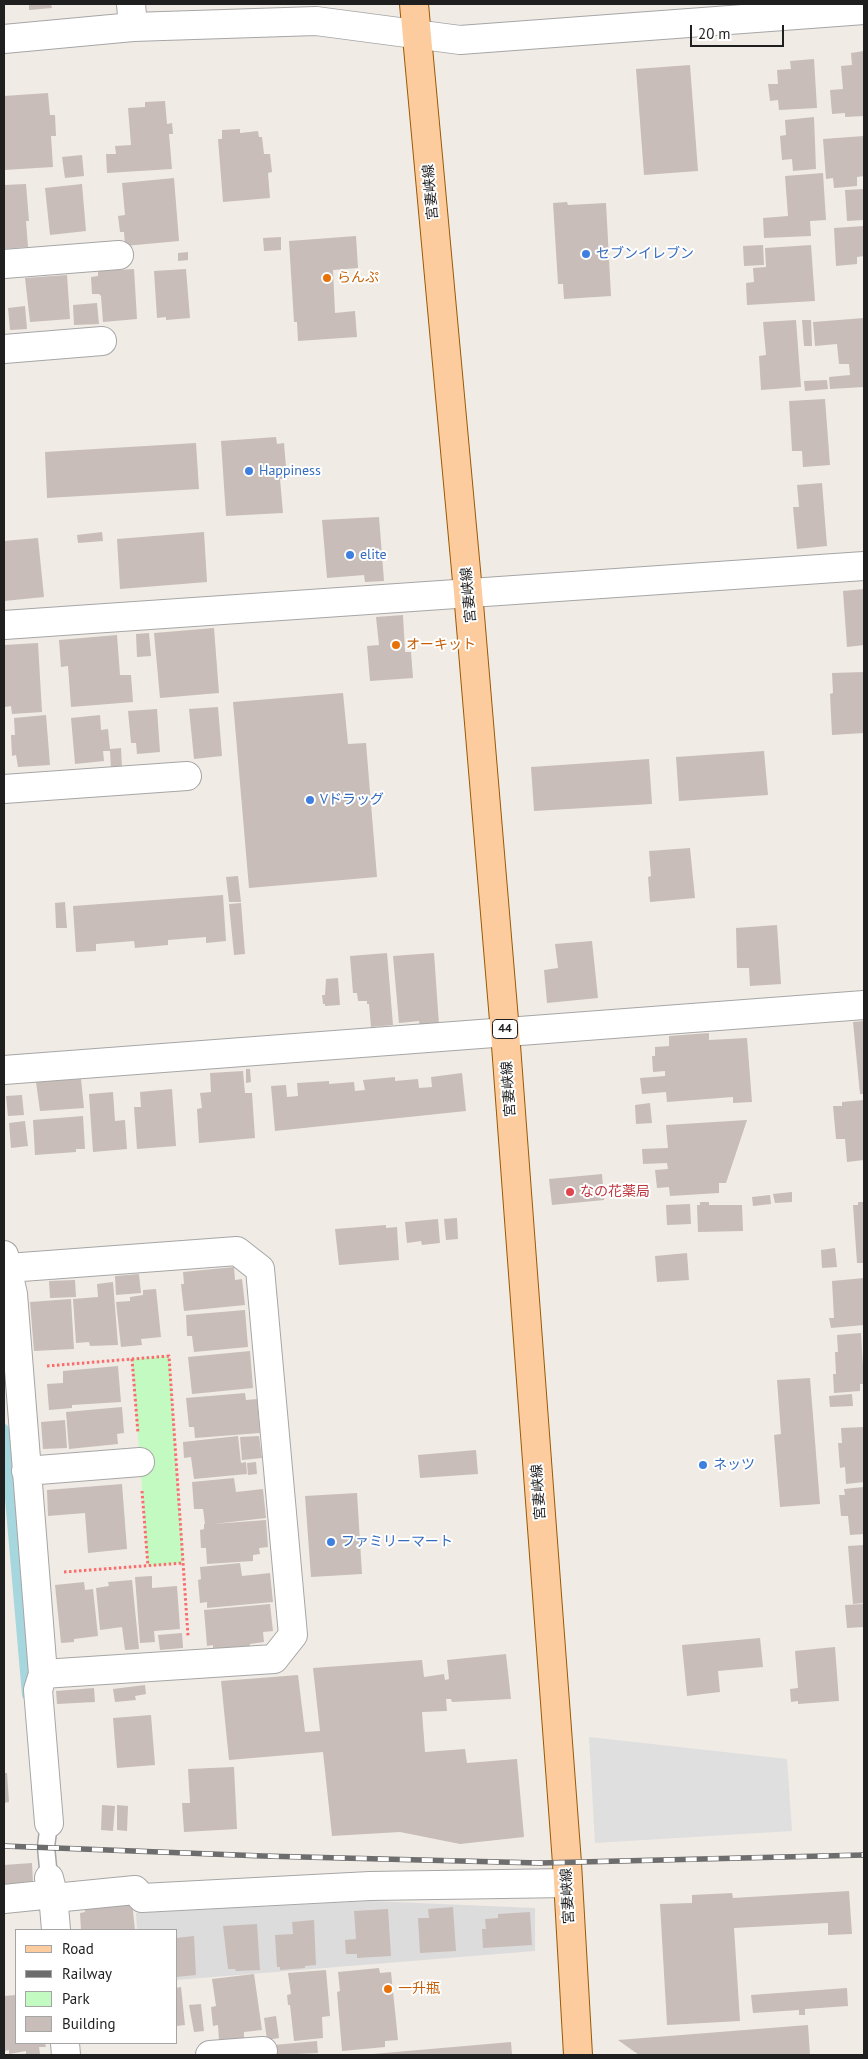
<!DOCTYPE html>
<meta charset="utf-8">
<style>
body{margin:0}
#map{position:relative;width:868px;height:2059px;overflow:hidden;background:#f0ebe5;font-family:"PT Sans",sans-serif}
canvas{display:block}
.frame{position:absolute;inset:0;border:5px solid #1f1f1f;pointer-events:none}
.legend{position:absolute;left:15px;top:1929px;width:162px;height:115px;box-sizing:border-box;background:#fff;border:1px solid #a5a5a5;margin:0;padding:6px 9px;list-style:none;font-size:15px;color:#1f1f1f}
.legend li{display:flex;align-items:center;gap:10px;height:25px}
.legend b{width:25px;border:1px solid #a5a5a5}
.scale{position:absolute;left:690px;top:25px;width:94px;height:22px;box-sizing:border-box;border:2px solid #1f1f1f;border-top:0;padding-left:6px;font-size:15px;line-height:18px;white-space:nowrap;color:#1f1f1f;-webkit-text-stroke:4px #fff;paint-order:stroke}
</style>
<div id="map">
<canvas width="868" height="2059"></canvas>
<div class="frame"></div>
<ul class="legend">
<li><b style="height:6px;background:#fccb9e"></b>Road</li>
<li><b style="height:6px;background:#6d6d6d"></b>Railway</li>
<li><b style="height:14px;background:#c3fac2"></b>Park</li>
<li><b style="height:14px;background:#c8bdb8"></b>Building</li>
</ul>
<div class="scale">20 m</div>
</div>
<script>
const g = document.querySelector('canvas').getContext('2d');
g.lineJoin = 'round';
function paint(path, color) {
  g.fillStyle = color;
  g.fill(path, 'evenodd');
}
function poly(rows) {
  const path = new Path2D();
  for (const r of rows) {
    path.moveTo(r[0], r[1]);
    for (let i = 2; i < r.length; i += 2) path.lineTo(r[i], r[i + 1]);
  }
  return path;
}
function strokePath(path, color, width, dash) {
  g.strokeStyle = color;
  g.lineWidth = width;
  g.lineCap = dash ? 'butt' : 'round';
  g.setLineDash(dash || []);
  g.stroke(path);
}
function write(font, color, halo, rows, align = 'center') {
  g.font = font + ' "PT Sans","Noto Sans JP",sans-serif';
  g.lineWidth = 4;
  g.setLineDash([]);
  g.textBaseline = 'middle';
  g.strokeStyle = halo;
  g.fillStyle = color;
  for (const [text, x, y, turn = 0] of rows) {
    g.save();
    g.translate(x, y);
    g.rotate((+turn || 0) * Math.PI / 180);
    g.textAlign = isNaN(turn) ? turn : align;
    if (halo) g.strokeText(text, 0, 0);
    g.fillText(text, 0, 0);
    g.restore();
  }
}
paint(poly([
 [371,1901,535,1908,535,1951,176,1980,176,1930,137,1930,136,1913]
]), '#dddcdc');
paint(poly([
 [169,1356,183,1563,148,1566,132,1359]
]), '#c3fac2');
paint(poly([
 [589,1737,787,1759,792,1831,595,1843]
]), '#dfdfdf');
strokePath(poly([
 [4,1429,27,1695]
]), '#a6d6de', 10);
paint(poly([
 [29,4,51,4,52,8,29,10],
 [864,51,864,116,845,117,845,113,832,114,830,90,843,89,841,66,852,65,851,53],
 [814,59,817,108,779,110,778,100,770,101,768,84,778,84,777,70,791,69,790,61],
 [690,65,698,171,644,175,636,69],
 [48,93,50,115,55,115,56,136,51,136,53,167,4,170,4,96],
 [165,101,167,124,172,123,173,134,169,134,172,169,107,173,106,154,116,154,115,146,131,145,128,108,145,107,145,102],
 [814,117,816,169,793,171,792,159,782,160,780,136,786,135,785,120],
 [240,129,240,133,258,131,259,137,262,137,264,154,270,154,272,172,268,173,270,198,223,202,218,139,222,139,222,130],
 [864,136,864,176,857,177,857,186,834,188,833,178,826,179,823,139],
 [82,155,84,176,65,178,62,157],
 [823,173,826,220,810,221,811,236,764,238,763,218,788,216,785,176],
 [174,178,179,241,125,246,124,232,120,232,118,216,125,215,122,183],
 [26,184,29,221,26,221,28,247,4,249,4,185],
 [82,184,86,231,50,235,45,188],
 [864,189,864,220,847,221,845,190],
 [567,202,568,205,606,203,611,296,564,299,563,284,558,284,553,203],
 [864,226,864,256,857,257,857,264,836,266,834,228],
 [356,236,358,268,333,270,335,313,355,311,357,337,298,341,297,322,294,322,289,241],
 [281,237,281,250,264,251,263,238],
 [763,245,764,265,744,266,743,246],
 [811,245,815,301,747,305,746,283,754,282,753,268,766,267,765,248],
 [188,252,188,260,178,261,178,253],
 [134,269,137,319,103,322,101,296,99,294,92,294,91,277,98,276,98,271],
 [186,269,190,318,166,320,166,317,157,318,154,271],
 [67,275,70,319,30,322,25,278],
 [97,303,99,324,74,325,73,305],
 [25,306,27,329,10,330,8,308],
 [864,318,864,387,830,389,829,377,850,375,849,364,839,364,837,344,815,346,813,322],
 [796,320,801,387,761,390,759,356,766,355,763,322],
 [802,320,811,320,812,346,804,346],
 [827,380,828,389,805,391,804,381],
 [825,399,830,465,803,467,802,451,792,451,789,401],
 [276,437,277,444,284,443,287,479,280,479,283,513,226,516,221,441],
 [196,443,199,489,47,498,45,452],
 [822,483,827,546,797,549,793,507,799,507,797,485],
 [379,517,384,581,365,582,364,575,327,578,322,520],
 [102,532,103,541,78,543,77,535],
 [204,532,207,582,120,589,117,539],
 [38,538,44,597,4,601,4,541],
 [864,589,864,645,847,647,843,591],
 [403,615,405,652,411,652,413,678,370,681,367,646,379,645,376,617],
 [214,628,219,693,160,698,154,633],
 [149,633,151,656,137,657,136,634],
 [117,635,120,675,131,675,133,702,71,707,68,666,61,667,59,640],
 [38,643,42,712,12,714,11,706,5,707,4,645],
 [864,672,864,733,832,735,830,694,833,693,832,673],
 [343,693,348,744,366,743,377,877,249,888,233,702],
 [218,707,222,756,194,759,189,709],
 [157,709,160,752,137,754,136,743,131,743,128,711],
 [46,715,50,765,18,767,16,755,12,756,11,735,15,735,14,718],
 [100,715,101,730,108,729,110,749,121,748,122,768,111,769,110,751,103,751,104,761,75,764,71,718],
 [764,751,768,795,679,801,676,757],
 [649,759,652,804,534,811,531,767],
 [690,848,695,898,650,902,648,877,651,876,649,851],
 [238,876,241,902,229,902,226,877],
 [223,895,226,941,206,943,206,937,168,940,168,945,135,948,134,941,96,944,96,951,76,952,73,906],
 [65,902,67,928,56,928,55,903],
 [241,903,245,954,234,955,229,904],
 [777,925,781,984,750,986,749,968,737,968,736,928],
 [592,941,598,998,547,1003,544,970,558,968,555,944],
 [387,953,393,1025,371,1027,369,1004,367,1004,367,1001,358,1001,357,993,353,993,350,956],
 [434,953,439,1025,420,1027,419,1021,399,1023,393,956],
 [338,978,340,1005,325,1006,325,1004,323,1004,322,995,325,995,326,979],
 [864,1021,864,1094,860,1094,853,1022],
 [709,1033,709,1040,747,1038,752,1102,733,1103,733,1097,667,1102,666,1092,642,1094,640,1078,665,1076,665,1071,653,1072,652,1056,655,1056,655,1047,669,1046,669,1036],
 [246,1069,250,1069,251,1082,246,1083],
 [243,1071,245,1093,252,1093,255,1138,199,1143,197,1109,202,1108,200,1093,211,1092,210,1073],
 [462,1073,466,1111,275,1131,271,1086,286,1085,287,1097,298,1096,297,1083,329,1081,329,1084,354,1082,355,1091,365,1090,363,1080,395,1077,395,1081,418,1079,419,1088,432,1087,431,1077],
 [81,1079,84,1108,40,1111,36,1082],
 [172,1089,176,1146,137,1149,134,1107,141,1107,140,1092],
 [113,1092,115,1121,125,1120,127,1149,93,1152,89,1094],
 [22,1095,24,1115,8,1116,6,1096],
 [864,1100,864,1160,847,1162,845,1139,836,1139,833,1106,842,1106,842,1102],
 [650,1103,652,1123,636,1124,635,1105],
 [83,1116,85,1149,76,1149,76,1152,35,1155,33,1120],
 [747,1120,726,1183,719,1183,719,1193,670,1196,669,1187,657,1188,655,1170,668,1169,667,1163,643,1164,642,1149,668,1148,666,1125],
 [25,1121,28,1146,11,1148,9,1123],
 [602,1174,604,1200,552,1205,549,1179],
 [792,1192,792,1202,775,1203,773,1194],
 [770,1195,771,1204,753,1206,752,1197],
 [700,1202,709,1202,709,1205,742,1205,743,1231,698,1232,697,1205,700,1205],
 [858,1202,864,1202,864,1263,857,1263,853,1205,858,1205],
 [690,1204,691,1224,667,1225,666,1205],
 [457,1218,458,1239,446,1240,444,1219],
 [438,1219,440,1243,422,1245,421,1241,407,1243,405,1222],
 [386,1225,386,1228,397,1227,399,1260,339,1265,335,1229],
 [835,1248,837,1267,822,1268,821,1250],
 [687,1253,689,1280,657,1282,655,1256],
 [234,1267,235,1280,242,1279,245,1305,184,1311,181,1284,184,1284,183,1272],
 [139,1274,141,1293,116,1295,115,1276],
 [864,1278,864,1325,831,1328,829,1318,834,1318,832,1281],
 [75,1280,76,1297,50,1298,49,1281],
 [113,1282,118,1345,90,1346,89,1342,76,1343,73,1299,98,1297,97,1284],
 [156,1289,161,1337,141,1339,142,1345,121,1347,116,1302,130,1301,130,1297,143,1295,143,1290],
 [71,1299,74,1349,34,1351,30,1302],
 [245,1310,248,1347,194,1352,192,1336,187,1336,186,1315],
 [861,1333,864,1384,860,1384,860,1391,834,1393,833,1374,836,1374,835,1352,838,1352,837,1335],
 [250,1351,253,1388,192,1394,188,1357],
 [118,1366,121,1402,72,1405,72,1408,49,1410,47,1384,63,1383,63,1371],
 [810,1378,820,1504,780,1507,774,1435,781,1434,777,1380],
 [245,1393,246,1400,257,1399,260,1433,195,1438,194,1427,189,1427,186,1398],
 [852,1394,853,1406,830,1407,829,1396],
 [122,1407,124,1433,117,1434,118,1444,69,1449,66,1412],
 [65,1420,67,1448,43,1449,41,1422],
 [864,1427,864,1482,846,1484,845,1467,840,1468,838,1443,842,1443,841,1428],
 [238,1436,241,1463,246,1462,247,1474,194,1479,191,1457,184,1458,183,1442],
 [259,1436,262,1458,242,1460,240,1437],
 [476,1450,478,1474,420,1478,418,1455],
 [256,1462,257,1474,248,1475,247,1463],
 [234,1478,236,1492,263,1489,266,1518,213,1524,266,1520,268,1547,259,1548,260,1554,253,1555,253,1561,207,1564,206,1548,201,1548,200,1530,204,1529,204,1524,205,1524,203,1509,194,1509,192,1482],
 [122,1484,127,1549,88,1553,85,1513,48,1516,47,1490],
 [864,1487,864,1534,850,1535,848,1516,841,1516,839,1495,845,1495,844,1489],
 [357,1493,362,1574,311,1577,305,1496],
 [864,1545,864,1603,853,1604,848,1546],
 [240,1563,242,1576,270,1573,273,1602,207,1608,207,1602,200,1603,198,1580,201,1579,200,1567],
 [152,1576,152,1588,177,1586,180,1629,154,1631,155,1642,140,1643,135,1577],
 [132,1580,139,1649,125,1650,122,1627,100,1630,96,1588,109,1586,108,1582],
 [84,1582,85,1590,93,1589,98,1636,74,1639,74,1642,61,1643,55,1585],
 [270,1604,273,1631,263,1632,264,1642,250,1644,250,1646,213,1649,213,1645,207,1646,204,1610],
 [864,1604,864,1627,847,1628,845,1605],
 [182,1633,183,1648,160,1650,158,1635],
 [760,1638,763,1667,718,1671,720,1692,687,1696,682,1645],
 [835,1647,839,1701,798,1704,798,1701,791,1702,790,1689,798,1688,795,1651],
 [506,1654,511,1699,452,1702,451,1699,446,1699,447,1711,422,1712,425,1752,465,1749,467,1763,517,1759,524,1837,460,1844,400,1832,332,1836,323,1752,229,1760,221,1681,298,1675,305,1732,320,1731,313,1668,422,1660,424,1677,444,1674,445,1680,449,1679,447,1660],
 [145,1685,146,1694,135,1696,136,1700,115,1702,113,1689],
 [94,1688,95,1702,57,1704,56,1691],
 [151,1715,155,1765,117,1768,113,1718],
 [234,1767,237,1829,184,1832,182,1803,190,1803,188,1769],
 [4,1773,7,1773,9,1802,4,1803],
 [102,1805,115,1806,113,1831,101,1830],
 [117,1805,128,1806,127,1831,117,1830],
 [32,1863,33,1883,4,1885,4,1865],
 [849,1891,852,1934,828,1935,828,1923,734,1928,740,2021,667,2025,660,1904,692,1903,692,1895,732,1893,733,1898],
 [132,1902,135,1930,81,1930,80,1913,85,1912,84,1905],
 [453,1907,456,1951,420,1953,418,1918,429,1918,428,1909],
 [388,1909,391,1956,357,1958,357,1954,346,1954,345,1940,356,1939,354,1911],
 [530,1912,532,1945,483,1948,482,1929,486,1929,485,1919,498,1918,498,1914],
 [314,1920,316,1965,305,1966,305,1968,280,1970,280,1967,277,1967,275,1935,293,1934,292,1922],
 [257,1924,260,1970,236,1971,235,1969,228,1969,223,1926],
 [194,1936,196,1975,176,1977,176,1938],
 [379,1968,380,1973,391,1972,398,2040,385,2041,385,2047,342,2051,337,1992,340,1991,338,1972],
 [326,1970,330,2016,322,2017,323,2038,294,2041,290,2005,288,2005,287,1995,291,1994,288,1973],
 [254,1974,262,2030,244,2032,244,2038,219,2041,218,2025,213,2026,211,2007,216,2006,212,1979],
 [181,1987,185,2025,176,2026,176,1988],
 [847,1988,848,2006,805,2009,805,2015,799,2015,799,2010,753,2013,751,1995],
 [16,1995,16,2043,45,2043,46,2047,39,2047,40,2054,26,2055,26,2051,9,2054,9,2050,4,2051,4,1996],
 [201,2004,204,2031,194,2032,189,2005],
 [276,2016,279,2038,267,2040,264,2018],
 [808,2025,810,2055,639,2055,618,2040],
 [317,2041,318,2053,275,2055,274,2045],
 [511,2042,512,2055,373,2055,373,2054]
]), '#c8bdb8');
const service = poly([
 [49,1878,46,1847,49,1823]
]);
const minor = poly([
 [131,4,133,27],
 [4,264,119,255],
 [4,349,102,341],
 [4,625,864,566],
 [4,789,187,776],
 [4,1070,864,1005],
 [4,1255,13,1294,43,1674,38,1690,49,1823],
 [8,1268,237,1251,260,1269,293,1635,274,1659,43,1674],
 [26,1471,140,1462],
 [49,1878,53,1894,56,1930],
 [54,1898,135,1890,142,1898,370,1886,568,1883],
 [4,1899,53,1894],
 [65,2043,66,2055],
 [210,2055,263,2051]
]);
const tertiary = poly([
 [4,39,133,27,316,21,460,40,864,10]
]);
const primary = poly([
 [414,4,468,592,505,1032,567,1863,578,2055]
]);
strokePath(service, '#a6a6a6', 19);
strokePath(minor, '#a6a6a6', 30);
strokePath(tertiary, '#a6a6a6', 30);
strokePath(primary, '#9a5900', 30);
strokePath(poly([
 [132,1359,138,1433],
 [47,1366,169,1356,188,1636],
 [142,1491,148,1566],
 [64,1572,183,1563]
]), '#fa6d6c', 3, [2.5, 2.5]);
strokePath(service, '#fff', 16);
strokePath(minor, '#fff', 28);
strokePath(tertiary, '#fff', 28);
strokePath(primary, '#fccb9e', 28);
const rail = poly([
 [4,1846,263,1856,540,1863,864,1855]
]);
strokePath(rail, '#6d6d6d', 5.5);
strokePath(rail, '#fff', 4, [11]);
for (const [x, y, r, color] of [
 [586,254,5,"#3f7fe0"],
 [327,278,5,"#e8710a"],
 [249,471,5,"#3f7fe0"],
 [350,555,5,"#3f7fe0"],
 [396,645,5,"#e8710a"],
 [310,800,5,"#3f7fe0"],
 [570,1192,5,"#e0444e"],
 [703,1465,5,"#3f7fe0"],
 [331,1542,5,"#3f7fe0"],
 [388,1989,5,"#e8710a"]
]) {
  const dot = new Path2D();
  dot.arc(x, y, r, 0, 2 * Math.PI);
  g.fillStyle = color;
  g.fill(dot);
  strokePath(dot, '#fff', 2);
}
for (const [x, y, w] of [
 [505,1029,25]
]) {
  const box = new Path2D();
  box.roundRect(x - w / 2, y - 9.5, w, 19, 4);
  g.fillStyle = '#fff';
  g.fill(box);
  strokePath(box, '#1f1f1f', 1);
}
write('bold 12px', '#1f1f1f', null, [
 ["44",505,1029]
]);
write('14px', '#1f1f1f', '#fff', [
 ["宮妻峡線",431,192,-95],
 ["宮妻峡線",469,595,-95],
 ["宮妻峡線",509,1089,-94],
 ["宮妻峡線",539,1492,-94],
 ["宮妻峡線",568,1896,-93]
]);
write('14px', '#366cbe', '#fff', [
 ["セブンイレブン",596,254],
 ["Happiness",259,471],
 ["elite",360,555],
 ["Vドラッグ",320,800],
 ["ネッツ",713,1465],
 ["ファミリーマート",341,1542]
], 'left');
write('14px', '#c56008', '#fff', [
 ["らんぷ",337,278],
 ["オーキット",406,645],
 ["一升瓶",398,1989]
], 'left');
write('14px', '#be3a42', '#fff', [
 ["なの花薬局",580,1192]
], 'left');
</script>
